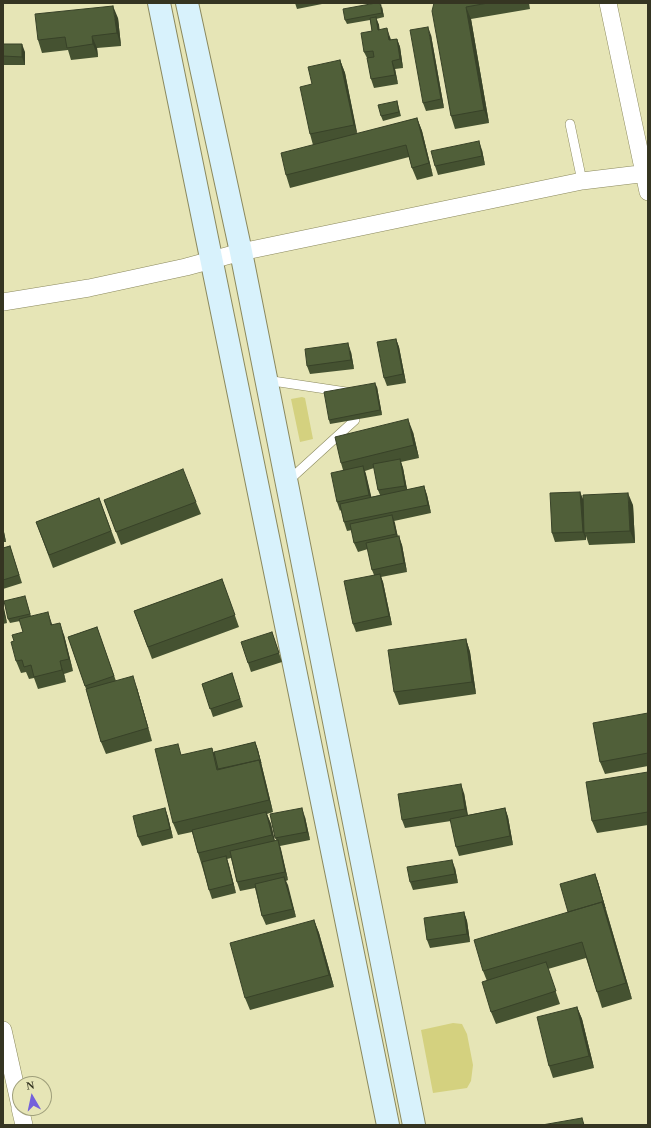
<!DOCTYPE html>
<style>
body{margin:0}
#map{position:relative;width:651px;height:1128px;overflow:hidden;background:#e6e5b6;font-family:Georgia,serif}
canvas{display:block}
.frame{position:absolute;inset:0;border:4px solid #353522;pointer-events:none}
.north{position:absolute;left:12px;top:1076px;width:40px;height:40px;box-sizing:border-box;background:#e6e5b6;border:1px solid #9f9f7b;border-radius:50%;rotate:351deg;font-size:11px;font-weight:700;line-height:16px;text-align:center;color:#353522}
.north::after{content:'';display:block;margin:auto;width:14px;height:18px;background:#7461db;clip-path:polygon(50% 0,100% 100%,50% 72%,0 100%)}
</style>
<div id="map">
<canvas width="651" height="1128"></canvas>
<div class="frame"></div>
<div class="north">N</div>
</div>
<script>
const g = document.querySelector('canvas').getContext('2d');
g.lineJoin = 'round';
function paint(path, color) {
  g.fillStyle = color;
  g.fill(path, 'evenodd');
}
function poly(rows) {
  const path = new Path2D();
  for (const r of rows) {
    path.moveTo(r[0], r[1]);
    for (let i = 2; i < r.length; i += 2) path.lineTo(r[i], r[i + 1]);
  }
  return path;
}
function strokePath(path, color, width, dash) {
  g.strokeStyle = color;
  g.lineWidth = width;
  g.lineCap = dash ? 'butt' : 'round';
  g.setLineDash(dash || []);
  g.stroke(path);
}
paint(poly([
 [302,397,305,398,313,439,300,442,291,399],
 [453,1023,462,1024,467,1034,473,1065,471,1081,467,1088,433,1093,421,1030]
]), '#d4d17f');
const lane = poly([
 [570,124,582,181],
 [266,380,346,392],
 [287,482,355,420,352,409]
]);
const street = poly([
 [608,3,648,192],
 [3,302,89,288,186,267,241,252,582,181,648,173],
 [3,1030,20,1106],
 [20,1108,24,1125]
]);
const secondary = poly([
 [159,3,388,1125],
 [187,3,241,252,414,1125]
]);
strokePath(lane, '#8b895e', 10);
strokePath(street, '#8b895e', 18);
strokePath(secondary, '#8b895e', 24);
strokePath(lane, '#fff', 9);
strokePath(street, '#fff', 17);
strokePath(secondary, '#d8f2fc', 22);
paint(poly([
 [295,3,327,3,297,9],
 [434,3,529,3,530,9,471,19,489,123,455,129,451,116],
 [382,7,384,17,376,19,379,25,379,30,390,37,391,40,397,39,400,47,403,68,395,69,398,84,374,88,371,79,368,60,364,52,372,31,370,20,347,24,345,20],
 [118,18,121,46,97,48,98,57,71,60,68,50,42,53,38,40],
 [431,35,444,108,426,111,423,103],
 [3,44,25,52,25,65,3,65],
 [340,60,345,73,357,134,417,118,422,131,433,176,417,180,412,168,409,157,290,188,286,175,313,145,310,134,312,84],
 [397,101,401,116,383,121,381,116],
 [482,150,485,165,438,175,435,166],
 [396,339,399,347,406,383,387,386,384,378],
 [351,352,354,369,310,374,307,366],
 [377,387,382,415,330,424,329,420],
 [413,432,419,458,401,462,403,468,407,490,424,486,427,495,431,513,394,521,398,537,402,545,407,572,381,577,383,582,392,625,356,632,353,624,374,575,372,570,368,549,358,552,354,543,352,530,347,531,344,522,341,510,340,511,337,502,343,470,341,463],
 [374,468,378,490,380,495,371,497,365,471],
 [580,492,583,499,633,505,635,543,589,545,586,536,586,540,555,542,552,533],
 [99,498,116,543,53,568,36,522],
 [104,500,196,502,201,514,121,545],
 [3,527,6,542,3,542],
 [10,546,22,583,3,589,3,548],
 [222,579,239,627,152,659,134,611],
 [26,600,31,616,52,625,64,635,73,671,64,674,66,682,38,689,34,678,29,679,26,672,21,673,16,661,14,641,23,632,20,621,10,623,8,619],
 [3,606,7,623,3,624],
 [97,627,116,681,137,688,152,741,106,754,101,742,86,689,68,637],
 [272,632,282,662,251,672,248,663],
 [466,639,470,652,476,694,399,705,394,692],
 [232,673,243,707,213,717,202,684],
 [648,713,648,766,605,774,600,762],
 [255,742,258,750,273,812,267,814,271,824,275,841,277,841,275,838,305,817,310,840,280,846,288,880,286,881,296,917,266,925,262,916,255,888,240,891,237,882,231,858,227,859,236,893,212,899,209,890,202,866,198,853,192,832,178,835,173,823,182,755,214,752],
 [648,772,648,825,597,833,592,821],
 [464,793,468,815,505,808,508,817,513,845,459,856,456,847,451,821,405,828,402,820],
 [165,808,168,817,173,838,142,846,138,837],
 [455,868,458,883,413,890,410,882],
 [595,874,598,882,632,999,602,1008,597,992,586,958,548,969,560,1004,496,1024,491,1012,487,981,483,971,568,912],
 [464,912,467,921,470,942,430,948,427,940],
 [314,920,319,933,334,987,250,1010,245,998],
 [577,1007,582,1019,594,1068,553,1078,549,1066]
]), '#455231');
paint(poly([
 [381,3,382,7,384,17,382,13],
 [113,6,118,18,121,46,117,33],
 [466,7,471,19,489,123,484,110],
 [376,17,379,25,381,39,378,30],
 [428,27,431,35,444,108,441,99],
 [387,28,390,37,392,49,389,40],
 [92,36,97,48,98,57,93,44],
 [397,39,400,47,403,68,400,59],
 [22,44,25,52,25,65,22,57],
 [340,60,345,73,358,137,354,125],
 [392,61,395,69,398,84,395,75],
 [417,118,422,131,433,176,429,163],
 [479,141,482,150,485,165,482,156],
 [396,339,399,347,406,383,403,374],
 [348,343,351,352,354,369,351,360],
 [375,383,377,387,382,415,380,410],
 [408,419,413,432,419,458,414,445],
 [400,459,403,468,408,494,405,486],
 [363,466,366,474,373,504,369,495],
 [424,486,427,495,431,513,428,505],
 [580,492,583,500,584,533,586,536,586,540,583,532],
 [628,493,633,505,635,543,630,531],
 [392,515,395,523,399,543,396,534],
 [3,527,6,542,3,535],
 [399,536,402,545,407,572,404,563],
 [380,574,383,582,392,625,389,616],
 [3,606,4,608,7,623,4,615],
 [48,612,52,624,56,637,51,625],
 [60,623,64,635,73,671,69,659],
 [466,639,470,652,476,694,472,682],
 [60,661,64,674,66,682,62,670],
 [133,676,137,688,152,741,148,728],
 [255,742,258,750,273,812,269,800],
 [461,784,464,793,468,818,465,809],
 [165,808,168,817,173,838,170,829],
 [302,808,305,817,310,840,307,832],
 [505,808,508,817,513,845,510,836],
 [266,812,271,824,276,847,272,835],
 [278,840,281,849,288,880,285,872],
 [226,856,229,865,236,893,233,884],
 [452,860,455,868,458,883,455,874],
 [595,874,598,882,608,917,605,908],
 [284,877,288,885,296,917,293,909],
 [602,902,608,917,632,999,626,983],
 [464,912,467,921,470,942,467,934],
 [314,920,319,933,334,987,329,975],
 [577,1007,582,1019,594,1068,589,1056]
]), '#384228');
const building = poly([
 [376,3,380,3,382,13,345,20,343,9,376,3],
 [434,3,488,3,466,7,484,110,451,116,432,11,434,3],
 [113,6,117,33,92,36,93,44,67,48,65,37,38,40,35,14,113,6],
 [376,17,378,30,387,28,389,40,397,39,400,59,392,61,395,75,371,79,367,58,374,57,373,51,364,52,361,33,372,31,370,18,376,17],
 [428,27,441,99,423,103,410,30,428,27],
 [3,44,22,44,22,57,3,56,3,44],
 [340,60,354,125,310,134,300,87,312,84,308,67,340,60],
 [397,101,399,112,381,116,378,105,397,101],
 [417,118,429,163,412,168,406,145,286,175,281,153,417,118],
 [479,141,482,156,435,166,431,151,479,141],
 [396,339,403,374,384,378,377,342,396,339],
 [348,343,351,360,307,366,305,349,348,343],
 [375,383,380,410,329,420,324,392,375,383],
 [408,419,414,445,341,463,335,437,408,419],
 [400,459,405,486,378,490,373,464,400,459],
 [363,466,369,495,337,502,331,473,363,466],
 [183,469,196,502,116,532,104,500,183,469],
 [424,486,428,505,344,522,340,504,424,486],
 [580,492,583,532,552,533,550,493,580,492],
 [628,493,630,531,584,533,583,495,628,493],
 [99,498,111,531,49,555,36,522,99,498],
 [392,515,396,534,354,543,350,524,392,515],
 [399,536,404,563,372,570,366,543,399,536],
 [10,546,19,575,3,580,3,548,10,546],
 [380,574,389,616,353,624,344,581,380,574],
 [222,579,235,615,148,647,134,611,222,579],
 [25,596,30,614,8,619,4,601,25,596],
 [48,612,51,625,60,623,69,659,60,661,62,670,34,677,31,665,24,667,22,660,16,661,11,642,14,641,12,635,23,632,19,619,48,612],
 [97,627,114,676,85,686,68,637,97,627],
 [272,632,279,653,248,663,241,642,272,632],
 [466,639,472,682,394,692,388,650,466,639],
 [232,673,240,699,210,709,202,684,232,673],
 [133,676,148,728,101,742,86,689,133,676],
 [648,713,648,753,600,762,593,723,648,713],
 [255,742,261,763,259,760,218,769,214,752,255,742],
 [178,744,181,755,212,748,217,770,259,760,269,800,173,823,155,749,178,744],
 [648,772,648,812,592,821,586,782,648,772],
 [461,784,465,809,402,820,398,794,461,784],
 [165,808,170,829,138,837,133,816,165,808],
 [302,808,307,832,275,838,270,814,302,808],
 [505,808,510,836,456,847,450,819,505,808],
 [266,812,272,835,198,853,192,830,266,812],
 [278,840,285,872,237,882,230,851,278,840],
 [226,856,233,884,209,890,202,862,226,856],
 [452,860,455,874,410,882,407,867,452,860],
 [595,874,605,908,602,902,568,912,560,884,595,874],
 [284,877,293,909,262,916,255,884,284,877],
 [602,902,626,983,597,992,582,942,483,971,474,940,602,902],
 [464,912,467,934,427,940,424,918,464,912],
 [314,920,329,975,245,998,230,943,314,920],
 [546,962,556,991,491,1012,482,982,546,962],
 [577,1007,589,1056,549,1066,537,1017,577,1007],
 [582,1118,584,1125,542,1125,582,1118]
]);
paint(building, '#505f39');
strokePath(building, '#384228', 1);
</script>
